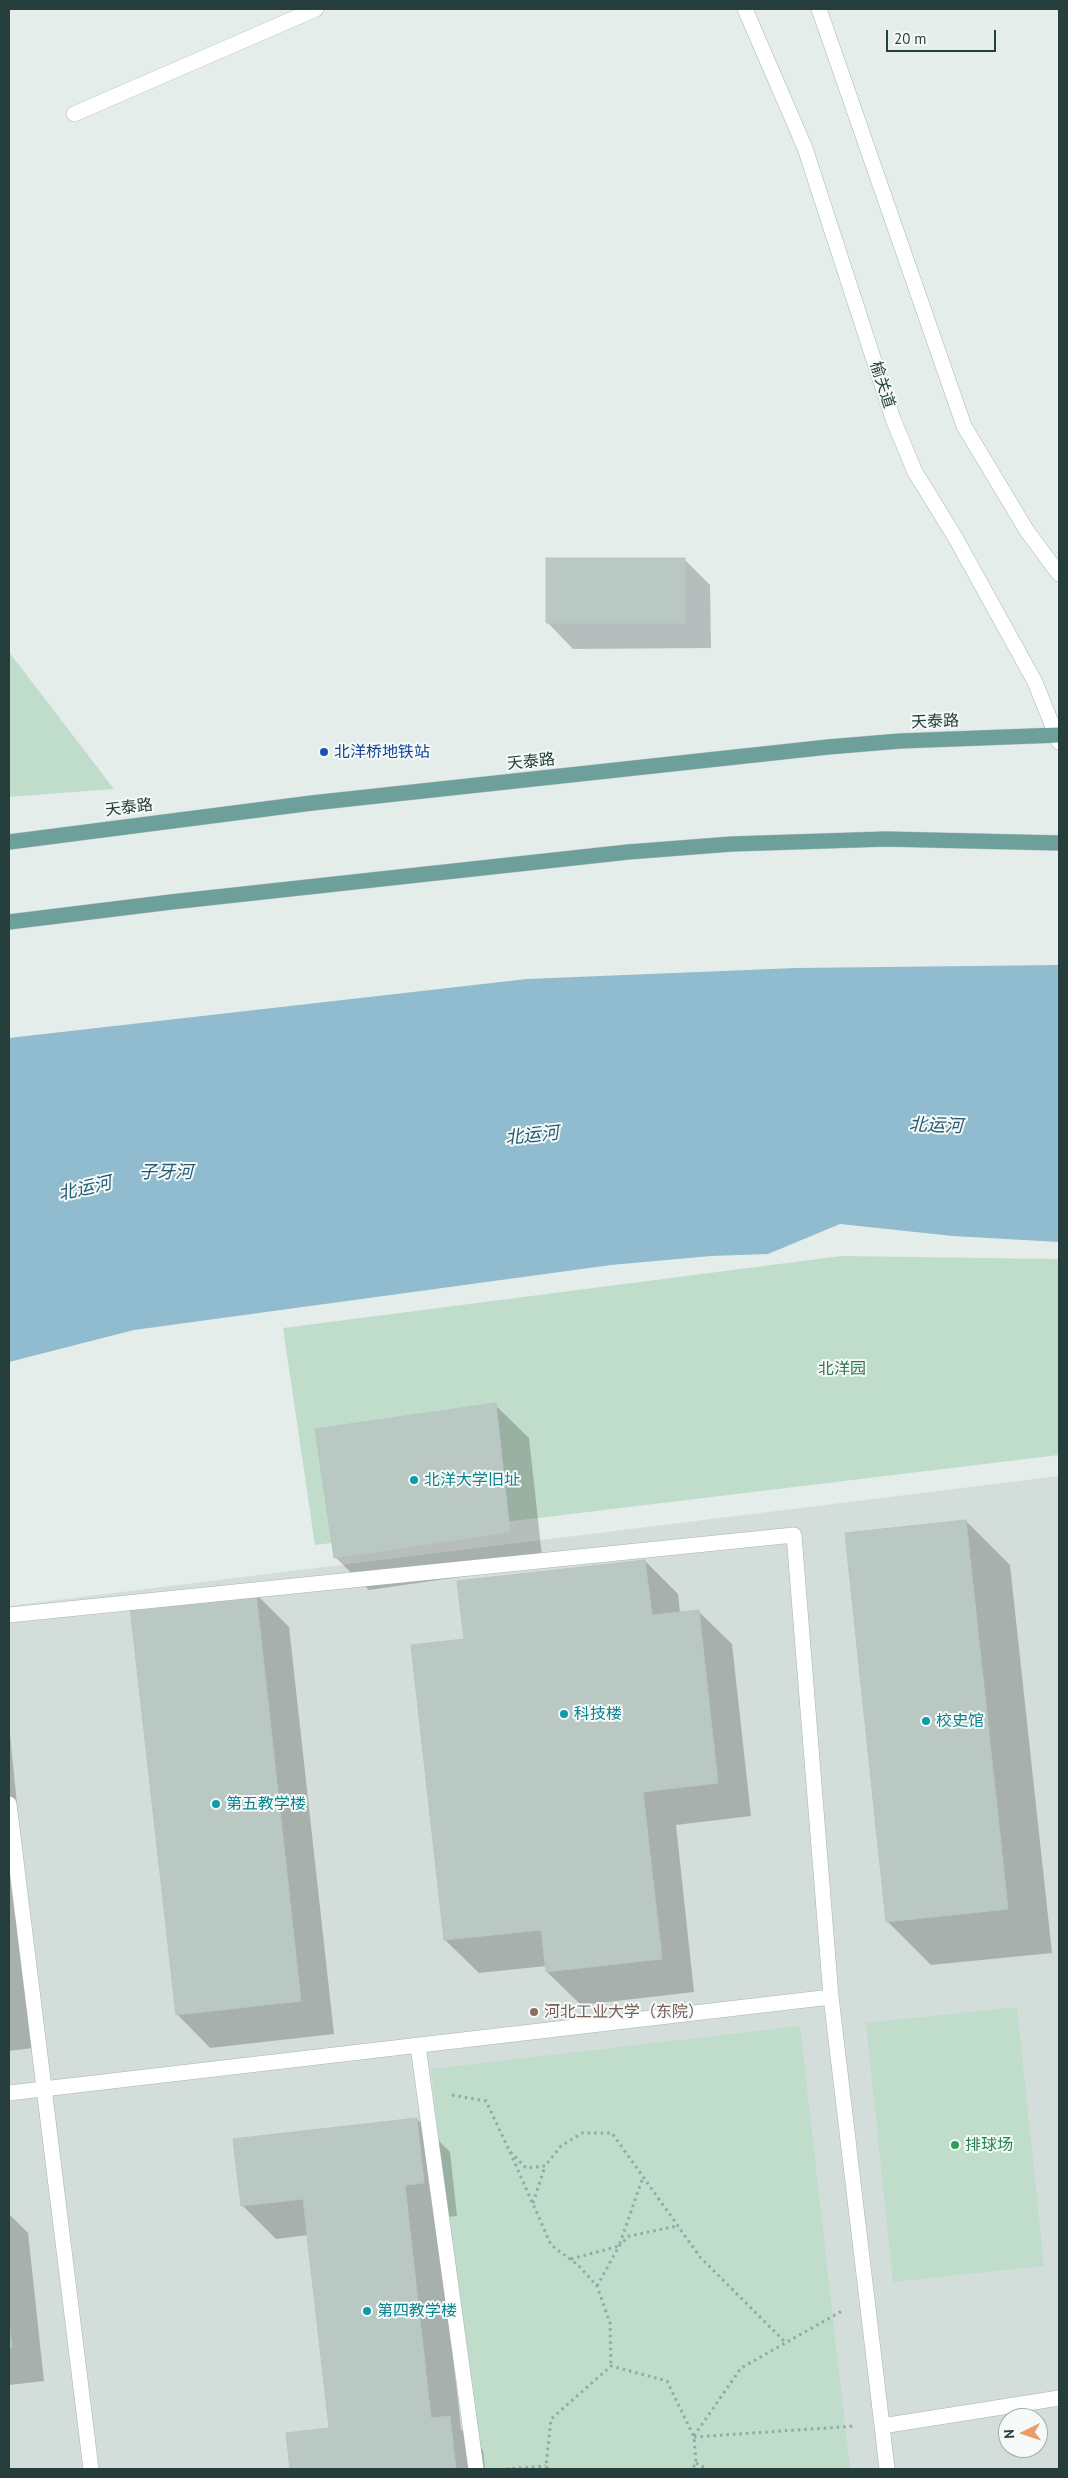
<!DOCTYPE html>
<meta charset="utf-8">
<style>
body{margin:0}
#map{position:relative;width:1068px;height:2478px;overflow:hidden;background:#e5edeb;font-family:"PT Sans",sans-serif}
canvas{display:block}
.frame{position:absolute;inset:0;border:10px solid #253e3b;pointer-events:none}
.north{position:absolute;left:998px;top:2408px;width:50px;height:50px;box-sizing:border-box;background:#f5faf8;border:1px solid #a2afac;border-radius:50%;rotate:266deg;font-size:14px;font-weight:700;line-height:20px;text-align:center;color:#253e3b}
.north::after{content:'';display:block;margin:auto;width:18px;height:22px;background:#e89c68;clip-path:polygon(50% 0,100% 100%,50% 72%,0 100%)}
.scale{position:absolute;left:886px;top:30px;width:110px;height:22px;box-sizing:border-box;border:2px solid #253e3b;border-top:0;padding-left:6px;font-size:15px;line-height:18px;white-space:nowrap;color:#253e3b;-webkit-text-stroke:4px #f5faf8;paint-order:stroke}
</style>
<div id="map">
<canvas width="1068" height="2478"></canvas>
<div class="frame"></div>
<div class="north">N</div>
<div class="scale">20 m</div>
</div>
<script>
const g = document.querySelector('canvas').getContext('2d');
g.lineJoin = 'round';
function paint(path, color) {
  g.fillStyle = color;
  g.fill(path, 'evenodd');
}
function poly(rows) {
  const path = new Path2D();
  for (const r of rows) {
    path.moveTo(r[0], r[1]);
    for (let i = 2; i < r.length; i += 2) path.lineTo(r[i], r[i + 1]);
  }
  return path;
}
function strokePath(path, color, width, dash) {
  g.strokeStyle = color;
  g.lineWidth = width;
  g.lineCap = dash ? 'butt' : 'round';
  g.setLineDash(dash || []);
  g.stroke(path);
}
function write(font, color, halo, rows, align = 'center') {
  g.font = font + ' "PT Sans","Noto Sans SC",sans-serif';
  g.lineWidth = 4;
  g.setLineDash([]);
  g.textBaseline = 'middle';
  g.strokeStyle = halo;
  g.fillStyle = color;
  for (const [text, x, y, turn = 0] of rows) {
    g.save();
    g.translate(x, y);
    g.rotate((+turn || 0) * Math.PI / 180);
    g.textAlign = isNaN(turn) ? turn : align;
    if (halo) g.strokeText(text, 0, 0);
    g.fillText(text, 0, 0);
    g.restore();
  }
}
paint(poly([
 [1059,1476,1059,2469,9,2469,9,1606],
 [1008,2418,1038,2418,1038,2448,1008,2448]
]), '#d3ddda');
paint(poly([
 [9,652,114,789,9,797],
 [841,1256,1058,1259,1059,1455,315,1545,283,1328],
 [1017,2007,1044,2266,893,2282,866,2023],
 [800,2026,850,2469,476,2469,431,2069]
]), '#c0ddcc');
paint(poly([
 [1059,965,1059,1242,953,1236,840,1224,768,1254,711,1256,611,1265,134,1330,9,1362,9,1038,527,979,796,968]
]), '#91bbce');
paint(poly([
 [684,559,710,585,711,648,573,649,547,622],
 [495,1405,529,1438,543,1565,369,1590,335,1557],
 [966,1521,1010,1565,1052,1953,931,1965,887,1921],
 [645,1561,678,1594,680,1613,698,1611,732,1644,751,1816,676,1825,694,1992,581,2005,547,1972,546,1966,479,1973,445,1940,465,1640],
 [256,1594,289,1627,334,2034,210,2048,177,2014],
 [9,1724,41,2047,9,2051],
 [417,2119,450,2152,457,2216,438,2218,461,2429,483,2450,485,2469,291,2469,287,2434,330,2429,309,2235,276,2239,242,2205],
 [9,2214,28,2233,44,2381,9,2385]
]), '#0003');
const building = poly([
 [546,558,685,558,685,623,546,623,546,558],
 [496,1403,510,1532,334,1558,315,1429,496,1403],
 [966,1520,1008,1909,886,1922,845,1533,966,1520],
 [645,1560,652,1615,699,1610,718,1783,643,1792,662,1959,546,1972,541,1930,444,1940,411,1645,464,1639,457,1581,645,1560],
 [256,1593,301,2001,176,2015,130,1607,256,1593],
 [417,2118,424,2183,405,2185,431,2418,450,2416,456,2469,290,2469,286,2433,329,2428,303,2199,241,2206,233,2139,417,2118],
 [9,2322,12,2348,9,2348,9,2322]
]);
paint(building, '#bac8c4');
strokePath(building, '#b8c6c3', 1);
const lane = poly([
 [9,1615,794,1535,831,1997],
 [9,1804,91,2469]
]);
const street = poly([
 [74,114,316,9],
 [418,2046,476,2469],
 [9,2093,831,1997,882,2426,1059,2398],
 [882,2426,887,2469]
]);
const secondary = poly([
 [745,9,805,148,893,419,915,472,955,537,1035,682,1059,742],
 [819,9,964,426,1027,531,1059,574]
]);
const primary = poly([
 [9,842,312,803,828,747,900,741,1059,735],
 [9,922,171,902,628,852,732,844,886,839,1059,843]
]);
strokePath(lane, '#a8b5b3', 16);
strokePath(street, '#a8b5b3', 16);
strokePath(secondary, '#a4b8b4', 16);
strokePath(primary, '#c2c9c8', 16);
strokePath(poly([
 [452,2095,486,2101,509,2150,526,2168,545,2166,561,2146,582,2133,612,2133,700,2257,786,2343],
 [510,2152,551,2245,578,2265,597,2286,610,2323,611,2366],
 [533,2203,545,2166],
 [571,2259,619,2246,643,2177],
 [597,2286,619,2246,629,2236,677,2226],
 [694,2436,741,2368,842,2311],
 [694,2437,855,2426],
 [696,2463,707,2469],
 [506,2469,546,2466],
 [548,2469,546,2466,551,2419,611,2366,667,2381,694,2437,696,2463,692,2469]
]), '#88aea9', 3, [2.5, 4]);
strokePath(lane, '#fff', 15);
strokePath(street, '#fff', 15);
strokePath(secondary, '#fff', 15);
strokePath(primary, '#6d9f9b', 15);
for (const [x, y, r, color] of [
 [324,752,5,"#1a4fb4"],
 [414,1480,5,"#0f9aa8"],
 [564,1714,5,"#0f9aa8"],
 [926,1721,5,"#0f9aa8"],
 [216,1804,5,"#0f9aa8"],
 [534,2012,5,"#8d6e63"],
 [955,2145,5,"#2e9e5b"],
 [367,2311,5,"#0f9aa8"]
]) {
  const dot = new Path2D();
  dot.arc(x, y, r, 0, 2 * Math.PI);
  g.fillStyle = color;
  g.fill(dot);
  strokePath(dot, '#f5faf8', 2);
}
write('16px', '#253e3b', '#f5faf8', [
 ["榆关道",882,385,72],
 ["天泰路",935,722,-2],
 ["天泰路",531,762,-6],
 ["天泰路",129,808,-7]
]);
write('16px', '#164399', '#f5faf8', [
 ["北洋桥地铁站",334,752]
], 'left');
write('16px', '#327255', '#f5faf8', [
 ["北洋园",842,1369]
]);
write('16px', '#0d838f', '#f5faf8', [
 ["北洋大学旧址",424,1480],
 ["科技楼",574,1714],
 ["校史馆",936,1721],
 ["第五教学楼",226,1804],
 ["第四教学楼",377,2311]
], 'left');
write('16px', '#785e54', '#f5faf8', [
 ["河北工业大学（东院）",544,2012]
], 'left');
write('16px', '#27864d', '#f5faf8', [
 ["排球场",965,2145]
], 'left');
write('italic 18px', '#235b76', '#f5faf8', [
 ["北运河",936,1126,2],
 ["北运河",532,1136,-6],
 ["子牙河",166,1173],
 ["北运河",85,1189,-13]
]);
</script>
